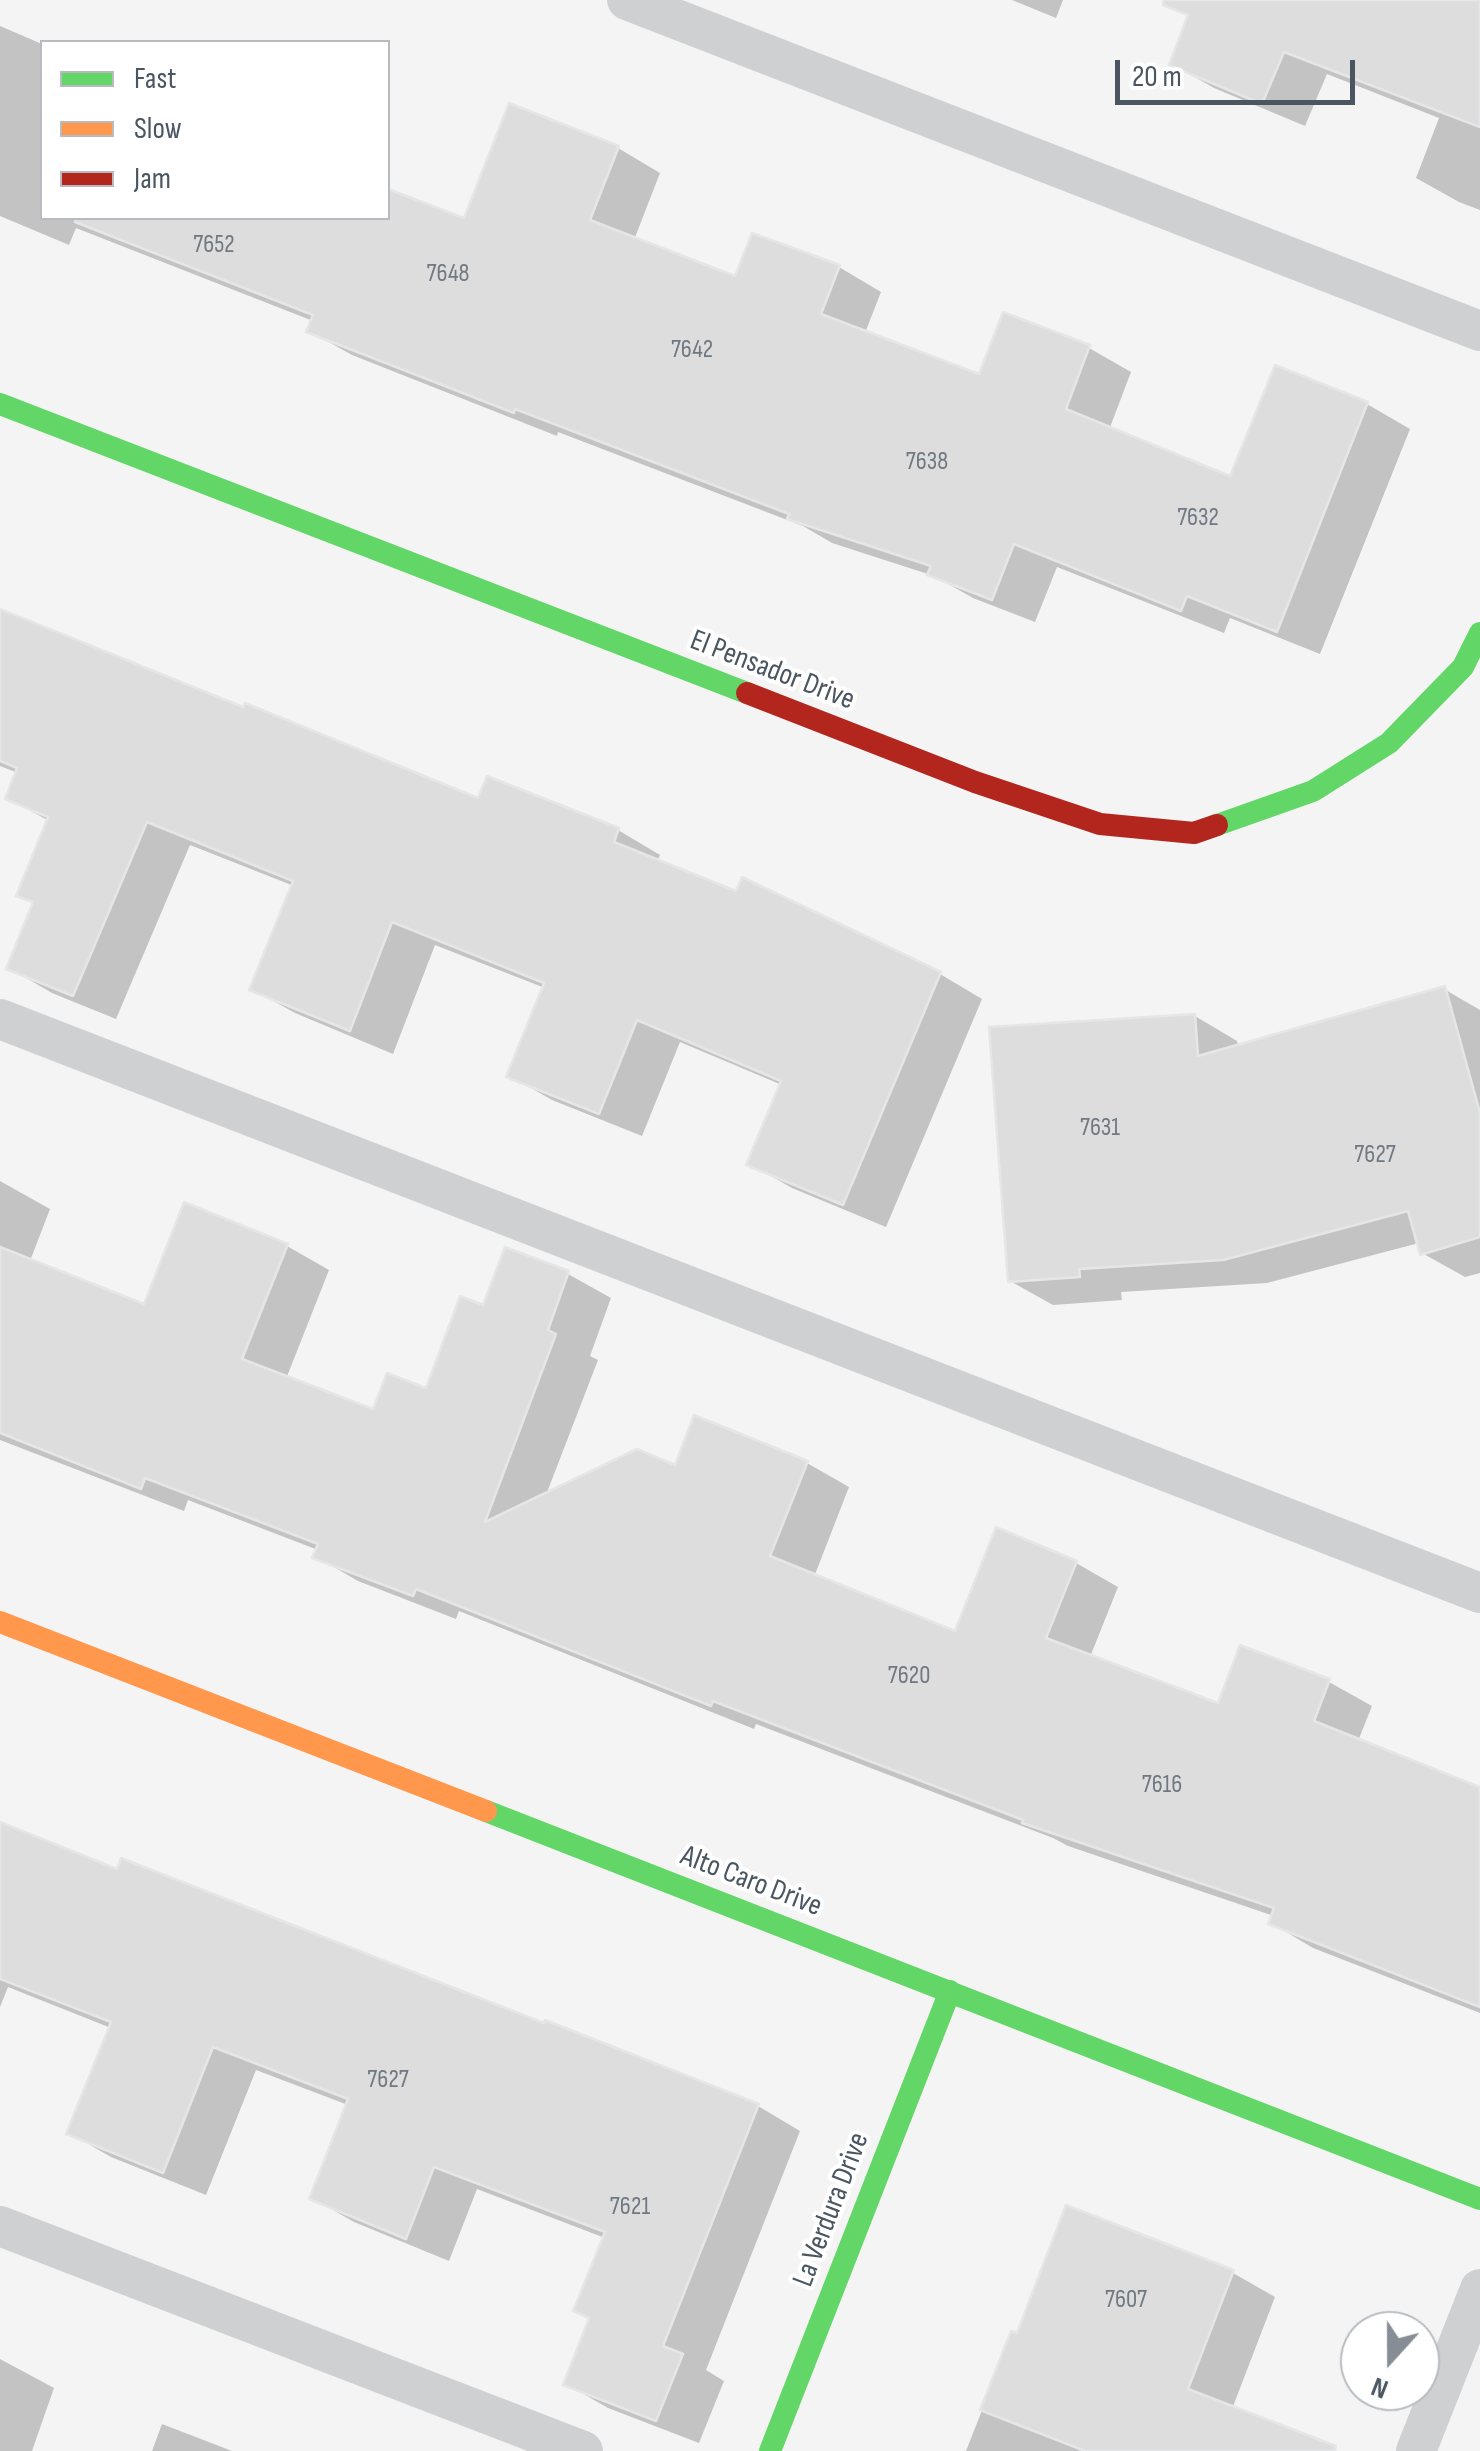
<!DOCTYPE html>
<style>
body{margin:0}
#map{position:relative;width:1480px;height:2451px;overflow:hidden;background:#f4f4f4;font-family:"Sofia Sans Condensed",sans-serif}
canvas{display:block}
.legend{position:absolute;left:40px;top:40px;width:350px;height:180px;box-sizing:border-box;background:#fff;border:2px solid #b7bbc0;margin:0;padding:12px 18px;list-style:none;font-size:30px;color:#4a5661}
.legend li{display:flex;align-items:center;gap:20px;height:50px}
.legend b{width:50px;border:2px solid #b7bbc0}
.north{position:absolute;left:1340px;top:2311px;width:100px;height:100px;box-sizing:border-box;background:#fff;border:2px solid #b7bbc0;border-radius:50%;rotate:201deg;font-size:28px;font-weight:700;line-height:40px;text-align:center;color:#4a5661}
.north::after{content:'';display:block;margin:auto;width:35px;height:45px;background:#868d94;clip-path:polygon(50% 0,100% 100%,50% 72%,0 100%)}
.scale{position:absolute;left:1115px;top:60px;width:240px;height:45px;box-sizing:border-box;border:5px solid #4a5661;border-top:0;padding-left:12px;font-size:30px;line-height:35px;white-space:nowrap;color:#4a5661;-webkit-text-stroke:8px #fff;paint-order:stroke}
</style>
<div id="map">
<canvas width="1480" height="2451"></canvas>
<ul class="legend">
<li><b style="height:12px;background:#63d668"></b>Fast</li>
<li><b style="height:12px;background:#ff974d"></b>Slow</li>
<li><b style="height:12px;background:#b3261e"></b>Jam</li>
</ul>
<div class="north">N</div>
<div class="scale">20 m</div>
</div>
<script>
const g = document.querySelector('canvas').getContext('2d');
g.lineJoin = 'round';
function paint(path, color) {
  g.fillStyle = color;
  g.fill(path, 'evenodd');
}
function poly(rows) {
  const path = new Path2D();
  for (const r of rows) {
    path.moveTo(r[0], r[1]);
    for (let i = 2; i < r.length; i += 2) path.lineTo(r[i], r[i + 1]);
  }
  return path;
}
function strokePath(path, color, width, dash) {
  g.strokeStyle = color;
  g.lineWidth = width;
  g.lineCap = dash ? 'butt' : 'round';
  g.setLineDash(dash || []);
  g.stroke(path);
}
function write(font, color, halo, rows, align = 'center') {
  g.font = font + ' "Sofia Sans Condensed",sans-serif';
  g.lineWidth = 8;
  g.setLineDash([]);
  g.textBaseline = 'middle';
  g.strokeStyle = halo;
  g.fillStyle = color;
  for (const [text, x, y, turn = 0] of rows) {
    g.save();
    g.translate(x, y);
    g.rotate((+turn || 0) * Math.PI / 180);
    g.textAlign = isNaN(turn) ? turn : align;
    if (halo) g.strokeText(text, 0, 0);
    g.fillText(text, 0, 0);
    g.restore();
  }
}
paint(poly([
 [1012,0,1063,0,1056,18],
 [1197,0,1480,0,1480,210,1459,202,1416,178,1439,118,1327,74,1305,126,1214,88,1172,64],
 [0,26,42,44,42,218,388,218,388,191,465,221,618,148,660,173,634,240,737,280,839,267,881,292,865,333,980,377,1089,348,1131,372,1109,430,1232,480,1277,368,1367,404,1410,429,1320,654,1230,618,1224,633,1057,567,1035,622,973,598,934,576,832,543,803,526,558,432,557,436,352,355,309,331,313,321,76,228,69,245,0,216],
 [0,612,480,801,618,830,660,855,657,862,940,974,982,999,886,1227,792,1188,750,1164,782,1085,680,1042,642,1136,552,1100,510,1076,545,988,435,945,393,1054,295,1013,252,989,294,886,190,845,116,1019,52,993,9,968,35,904,19,895,49,821,8,798,18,773,0,766],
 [1444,989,1480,1010,1480,1273,1465,1277,1422,1253,1419,1243,1267,1283,1121,1292,1122,1300,1053,1305,1010,1281,1195,1016,1237,1041,1238,1047],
 [0,1181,50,1209,30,1261,146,1307,287,1246,329,1270,286,1379,374,1412,427,1391,484,1309,507,1250,568,1274,611,1298,590,1356,598,1360,546,1495,676,1468,807,1463,849,1487,814,1577,956,1634,1076,1563,1118,1587,1090,1657,1219,1707,1242,1648,1329,1682,1372,1706,1358,1741,1480,1789,1480,2013,1313,1948,1271,1923,1274,1916,1068,1846,1053,1838,756,1724,754,1729,459,1611,456,1619,358,1581,315,1556,318,1550,188,1500,184,1511,0,1440],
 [0,1825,118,1873,758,2106,800,2131,706,2370,724,2381,699,2443,608,2408,566,2384,591,2319,605,2238,477,2189,449,2261,354,2222,312,2198,348,2105,256,2070,206,2195,111,2157,69,2133,111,2028,8,1987,0,2007],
 [1233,2273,1275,2297,1232,2409,1302,2451,966,2451,1012,2334,1018,2336],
 [0,2359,54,2388,32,2451,0,2451],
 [162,2424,232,2451,152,2451]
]), '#0003');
const building = poly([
 [1164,0,1480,0,1480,127,1284,52,1262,104,1169,65,1188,15,1163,5,1164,0],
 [509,103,619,146,590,220,735,276,752,233,840,265,821,314,979,374,1003,312,1090,345,1066,409,1230,476,1275,365,1368,402,1277,632,1187,596,1181,611,1014,544,992,600,927,575,931,566,787,519,789,514,515,409,514,413,306,332,313,315,75,222,76,218,388,218,388,189,464,218,509,103],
 [0,609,243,707,245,703,478,798,487,776,619,828,614,842,736,891,742,877,941,972,843,1205,746,1165,781,1081,637,1020,599,1114,506,1077,544,983,392,922,350,1031,249,990,293,881,147,822,73,996,6,969,33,902,16,896,48,817,5,799,17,768,0,761,0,609],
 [1445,986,1480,1113,1480,1237,1420,1255,1408,1211,1223,1260,1079,1269,1080,1277,1008,1282,989,1027,1195,1014,1198,1056,1445,986],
 [184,1202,288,1244,242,1359,373,1409,387,1373,426,1388,460,1296,483,1305,505,1247,569,1271,548,1330,556,1334,485,1522,637,1449,675,1465,694,1415,808,1461,770,1556,955,1631,996,1527,1077,1561,1046,1638,1218,1703,1240,1645,1330,1679,1314,1721,1480,1787,1480,2007,1268,1924,1274,1908,1022,1823,1023,1820,713,1701,711,1706,416,1589,413,1596,312,1558,318,1544,145,1478,141,1489,0,1433,0,1247,144,1304,184,1202],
 [0,1822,117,1869,121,1858,544,2023,545,2020,759,2104,663,2346,683,2354,656,2421,563,2385,589,2318,573,2311,605,2232,434,2167,406,2239,309,2199,348,2099,213,2047,163,2173,66,2134,111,2022,0,1979,0,1822],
 [1066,2205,1234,2270,1188,2389,1336,2446,1335,2451,1085,2451,980,2410,1011,2331,1017,2333,1066,2205]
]);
paint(building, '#ddddde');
strokePath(building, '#e5e6e7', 2.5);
strokePath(poly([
 [627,0,1480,331],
 [0,1019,1480,1593],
 [0,2226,583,2451],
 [1416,2451,1480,2289]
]), '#ced0d2', 40);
strokePath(poly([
 [0,404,747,693],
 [1217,825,1313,791,1389,743,1463,667,1480,633],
 [486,1811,1480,2199],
 [770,2451,950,1991]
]), '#63d668', 22);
strokePath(poly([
 [0,1622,486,1811]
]), '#ff974d', 22);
strokePath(poly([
 [747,693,975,782,1100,824,1194,833,1217,825]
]), '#b3261e', 22);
write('25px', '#707881', null, [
 ["7652",214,246],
 ["7648",448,275],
 ["7642",692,351],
 ["7638",927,463],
 ["7632",1198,519],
 ["7631",1100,1129],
 ["7627",1375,1156],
 ["7620",909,1677],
 ["7616",1162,1786],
 ["7627",388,2081],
 ["7621",630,2208],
 ["7607",1126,2301]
]);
write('30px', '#4a5661', '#fff', [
 ["El Pensador Drive",772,671,21],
 ["Alto Caro Drive",751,1882,21],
 ["La Verdura Drive",832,2210,-69]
]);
</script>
